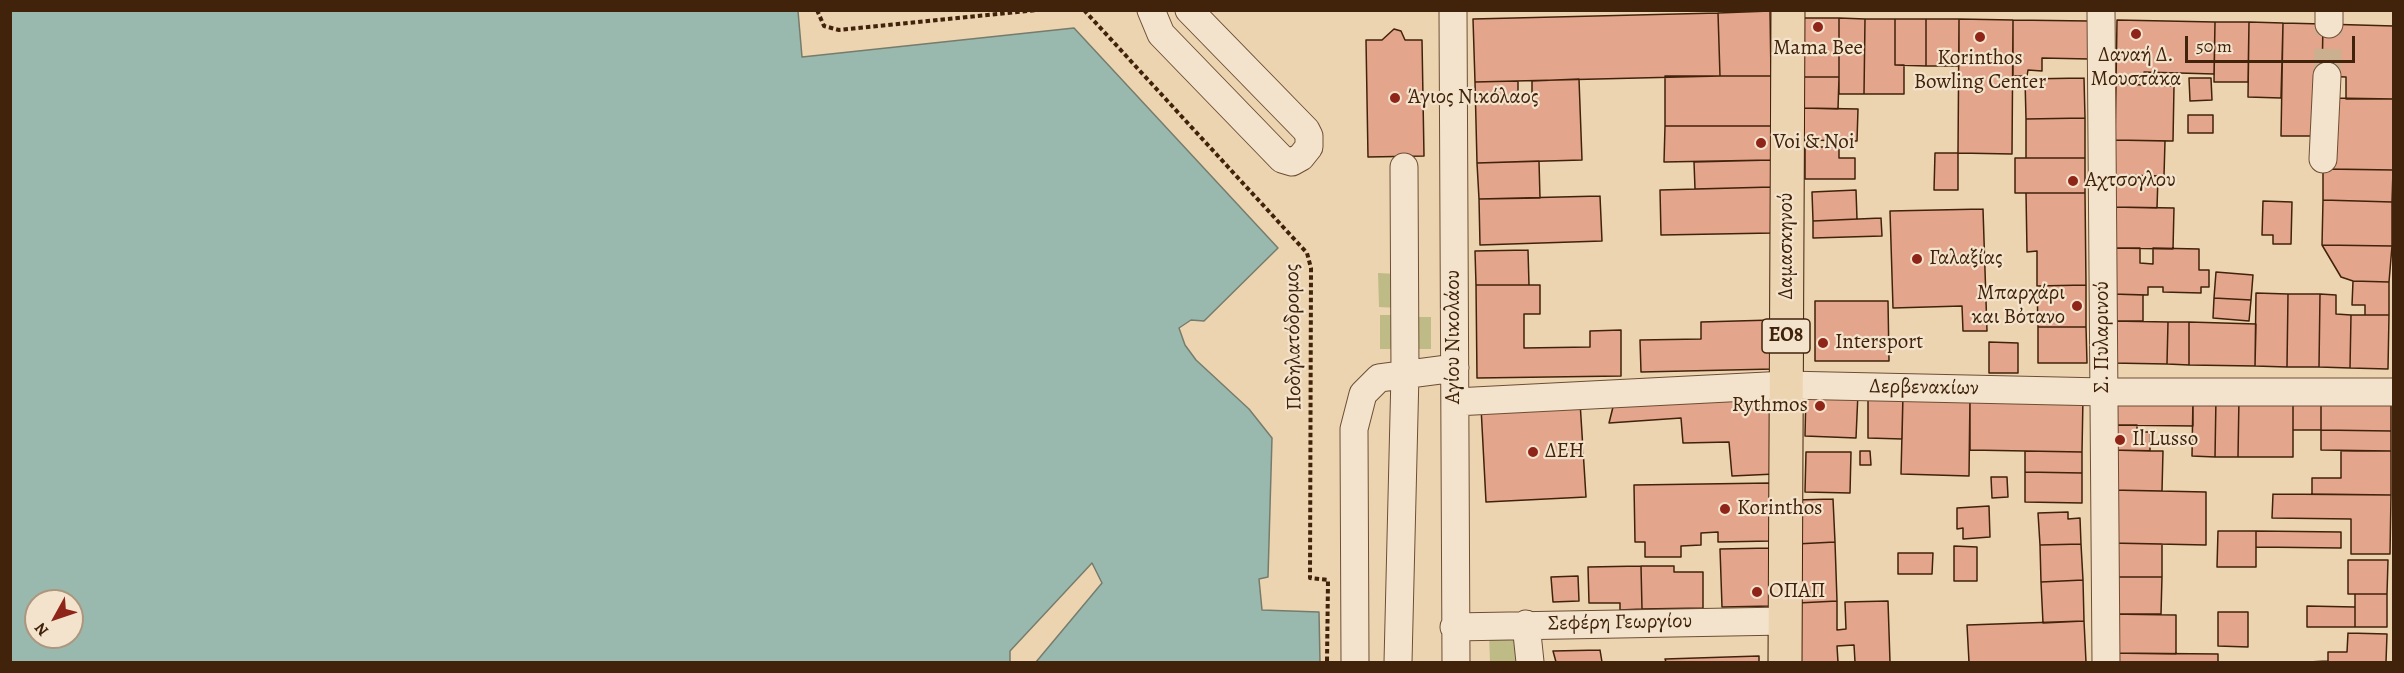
<!DOCTYPE html>
<meta charset="utf-8">
<style>
body{margin:0}
#map{position:relative;width:2404px;height:673px;overflow:hidden;background:#edd4b0;font-family:Alegreya,serif}
canvas{display:block}
.frame{position:absolute;inset:0;border:12px solid #41220a;pointer-events:none}
.north{position:absolute;left:24px;top:589px;width:60px;height:60px;box-sizing:border-box;background:#f3e3cc;border:2px solid #ac967e;border-radius:50%;rotate:230deg;font-size:16px;font-weight:700;line-height:24px;text-align:center;color:#41220a}
.north::after{content:'';display:block;margin:auto;width:21px;height:27px;background:#8f2418;clip-path:polygon(50% 0,100% 100%,50% 72%,0 100%)}
.scale{position:absolute;left:2185px;top:36px;width:170px;height:27px;box-sizing:border-box;border:3px solid #41220a;border-top:0;padding-left:8px;font-size:18px;line-height:21px;white-space:nowrap;color:#41220a;-webkit-text-stroke:4px #f3e3cc;paint-order:stroke}
</style>
<div id="map">
<canvas width="2404" height="673"></canvas>
<div class="frame"></div>
<div class="north">N</div>
<div class="scale">50 m</div>
</div>
<script>
const g = document.querySelector('canvas').getContext('2d');
g.lineJoin = 'round';
function paint(path, color) {
  g.fillStyle = color;
  g.fill(path, 'evenodd');
}
function poly(rows) {
  const path = new Path2D();
  for (const r of rows) {
    path.moveTo(r[0], r[1]);
    for (let i = 2; i < r.length; i += 2) path.lineTo(r[i], r[i + 1]);
  }
  return path;
}
function strokePath(path, color, width, dash) {
  g.strokeStyle = color;
  g.lineWidth = width;
  g.lineCap = dash ? 'butt' : 'round';
  g.setLineDash(dash || []);
  g.stroke(path);
}
function write(font, color, halo, rows, align = 'center') {
  g.font = font + ' Alegreya,serif';
  g.lineWidth = 4.5;
  g.setLineDash([]);
  g.textBaseline = 'middle';
  g.strokeStyle = halo;
  g.fillStyle = color;
  for (const [text, x, y, turn = 0] of rows) {
    g.save();
    g.translate(x, y);
    g.rotate((+turn || 0) * Math.PI / 180);
    g.textAlign = isNaN(turn) ? turn : align;
    if (halo) g.strokeText(text, 0, 0);
    g.fillText(text, 0, 0);
    g.restore();
  }
}
paint(poly([
 [1378,273,1397,274,1398,308,1379,307],
 [1380,315,1399,315,1399,349,1380,349],
 [1413,317,1431,317,1431,349,1414,349],
 [1489,634,1521,634,1523,654,1515,662,1490,662]
]), '#bebb87');
const water = poly([
 [10,11,798,11,802,57,1074,28,1278,248,1204,321,1191,320,1179,328,1185,345,1196,360,1249,409,1272,438,1268,577,1259,579,1262,610,1319,612,1320,662,1036,662,1102,583,1092,563,1010,651,1010,662,11,662,10,11],
 [36,601,72,601,72,637,36,637,36,601]
]);
paint(water, '#99b8ae');
strokePath(water, '#767c6c', 1.5);
const building = poly([
 [1770,11,1771,76,1720,76,1718,13,1770,11],
 [1718,13,1720,76,1475,82,1473,19,1718,13],
 [1804,18,1839,18,1839,77,1804,77,1804,18],
 [1839,18,1865,19,1864,94,1839,94,1839,18],
 [1865,19,1895,19,1895,65,1904,65,1904,94,1864,94,1865,19],
 [1895,19,1926,19,1926,66,1895,65,1895,19],
 [1926,19,1959,19,1959,66,1926,66,1926,19],
 [1959,19,2013,20,2012,154,1958,153,1959,19],
 [2013,20,2089,21,2089,59,2042,58,2042,71,2028,70,2027,76,2013,76,2013,20],
 [2117,20,2215,22,2214,74,2144,72,2144,85,2116,84,2117,20],
 [2215,22,2249,22,2248,82,2214,82,2215,22],
 [2249,22,2283,23,2281,98,2248,97,2249,22],
 [2283,23,2323,24,2321,136,2281,136,2283,23],
 [2323,24,2394,26,2394,99,2346,99,2346,77,2322,76,2323,24],
 [1394,29,1401,31,1405,40,1422,40,1424,156,1368,157,1366,40,1382,40,1394,29],
 [1665,76,1771,76,1771,126,1665,126,1665,76],
 [1804,77,1839,77,1838,109,1804,108,1804,77],
 [2084,78,2085,118,2026,119,2025,79,2084,78],
 [2189,78,2211,78,2212,100,2190,101,2189,78],
 [1579,79,1582,160,1477,163,1475,82,1518,81,1518,95,1532,95,1532,81,1579,79],
 [2116,84,2174,86,2173,141,2115,140,2116,84],
 [2333,98,2394,99,2393,170,2331,169,2333,98],
 [1804,108,1858,109,1857,141,1804,140,1804,108],
 [2188,115,2213,115,2213,133,2188,133,2188,115],
 [2085,118,2085,158,2026,158,2026,119,2085,118],
 [1665,126,1771,126,1771,160,1664,162,1665,126],
 [2115,140,2165,141,2164,176,2115,175,2115,140],
 [1805,147,1839,147,1839,158,1855,158,1855,179,1805,179,1805,147],
 [1935,153,1958,153,1958,190,1934,190,1935,153],
 [2015,158,2085,158,2085,193,2015,193,2015,158],
 [1771,160,1772,187,1695,189,1694,162,1771,160],
 [1539,161,1540,198,1479,199,1477,163,1539,161],
 [2323,169,2393,170,2392,202,2323,200,2323,169],
 [2115,175,2158,176,2157,208,2114,207,2115,175],
 [1772,187,1773,233,1661,235,1660,190,1772,187],
 [1856,190,1857,219,1813,221,1812,192,1856,190],
 [2026,193,2085,193,2086,285,2037,286,2037,251,2027,252,2026,193],
 [1600,196,1602,241,1480,245,1479,199,1600,196],
 [2323,200,2392,202,2392,246,2322,245,2323,200],
 [2263,201,2292,202,2291,244,2273,244,2273,235,2262,235,2263,201],
 [2114,207,2174,208,2173,249,2113,248,2114,207],
 [1983,209,1987,331,1963,331,1962,306,1893,308,1890,211,1983,209],
 [1881,218,1882,236,1813,238,1813,221,1881,218],
 [2322,245,2392,246,2389,282,2353,281,2341,277,2322,245],
 [2113,248,2140,248,2140,263,2153,264,2153,248,2199,249,2199,270,2209,270,2209,287,2201,287,2201,293,2163,292,2163,287,2148,287,2148,295,2112,294,2113,248],
 [1528,250,1529,285,1476,285,1475,251,1528,250],
 [2216,272,2253,275,2251,300,2214,298,2216,272],
 [2353,281,2389,282,2389,315,2365,315,2365,305,2352,305,2353,281],
 [1476,285,1540,285,1540,314,1524,314,1524,348,1590,347,1590,331,1621,330,1621,376,1477,378,1476,285],
 [2086,285,2086,327,2038,327,2037,286,2086,285],
 [2256,293,2288,294,2287,367,2255,366,2256,293],
 [2112,294,2143,295,2143,321,2112,321,2112,294],
 [2288,294,2320,294,2319,367,2287,367,2288,294],
 [2320,294,2336,295,2336,314,2351,315,2350,368,2319,367,2320,294],
 [2214,298,2251,300,2249,321,2213,318,2214,298],
 [1815,301,1888,301,1889,361,1815,361,1815,301],
 [2351,315,2389,315,2388,369,2350,368,2351,315],
 [1772,320,1774,369,1641,372,1640,340,1701,339,1701,322,1772,320],
 [2112,321,2168,322,2167,364,2111,363,2112,321],
 [2168,322,2189,322,2189,365,2167,364,2168,322],
 [2189,322,2256,324,2255,366,2189,365,2189,322],
 [2038,327,2086,327,2087,363,2038,363,2038,327],
 [1989,342,2018,343,2018,373,1989,373,1989,342],
 [1772,391,1775,474,1732,476,1729,442,1683,443,1681,418,1609,423,1613,407,1772,391],
 [1806,392,1858,393,1856,438,1805,436,1806,392],
 [1868,394,1903,394,1902,439,1868,438,1868,394],
 [1903,394,1970,395,1969,476,1901,474,1903,394],
 [1970,395,2083,397,2082,452,1970,450,1970,395],
 [2112,396,2193,397,2193,426,2112,425,2112,396],
 [2193,397,2216,397,2215,457,2192,456,2193,397],
 [2216,397,2239,397,2238,457,2215,457,2216,397],
 [2239,397,2293,398,2293,457,2238,457,2239,397],
 [2293,398,2321,398,2321,430,2293,430,2293,398],
 [2321,398,2391,399,2391,431,2321,430,2321,398],
 [1580,402,1586,497,1486,502,1481,407,1580,402],
 [2112,425,2137,425,2137,432,2150,432,2150,451,2111,450,2112,425],
 [2321,430,2391,431,2391,451,2321,450,2321,430],
 [2111,450,2163,451,2162,491,2111,490,2111,450],
 [1860,451,1870,451,1871,465,1860,465,1860,451],
 [2025,451,2082,452,2082,473,2025,472,2025,451],
 [2341,451,2391,451,2391,495,2312,494,2312,478,2341,478,2341,451],
 [1806,452,1851,452,1850,493,1805,492,1806,452],
 [2025,472,2082,473,2082,503,2025,502,2025,472],
 [1991,477,2007,477,2008,497,1992,498,1991,477],
 [1771,483,1771,541,1718,542,1718,532,1701,533,1701,545,1681,546,1681,557,1645,557,1645,542,1635,542,1634,485,1771,483],
 [2111,490,2206,492,2206,545,2110,543,2111,490],
 [2273,494,2391,495,2390,554,2351,554,2351,519,2272,518,2273,494],
 [1833,499,1835,542,1796,544,1795,500,1833,499],
 [1989,506,1990,537,1963,539,1963,528,1957,529,1957,508,1989,506],
 [2068,512,2068,519,2080,518,2081,544,2040,545,2038,513,2068,512],
 [2218,531,2256,531,2256,567,2217,567,2218,531],
 [2256,531,2341,532,2341,548,2256,547,2256,531],
 [1835,542,1837,601,1798,603,1796,544,1835,542],
 [2110,543,2162,544,2162,577,2110,577,2110,543],
 [2081,544,2083,580,2041,582,2040,545,2081,544],
 [1954,546,1977,547,1977,581,1954,581,1954,546],
 [1770,548,1772,606,1722,607,1720,549,1770,548],
 [1898,553,1933,553,1932,574,1898,574,1898,553],
 [2348,560,2388,560,2387,594,2348,594,2348,560],
 [1641,566,1674,566,1674,572,1703,572,1703,608,1642,609,1641,566],
 [1641,566,1642,609,1620,610,1620,603,1589,603,1588,567,1641,566],
 [1578,576,1579,601,1553,602,1551,577,1578,576],
 [2110,577,2162,577,2161,614,2110,614,2110,577],
 [2083,580,2084,621,2043,623,2041,582,2083,580],
 [2355,594,2387,594,2387,627,2355,627,2355,594],
 [1837,601,1837,630,1846,629,1845,602,1888,601,1890,662,1855,662,1854,645,1837,646,1838,662,1800,662,1798,603,1837,601],
 [2307,606,2355,607,2355,627,2307,627,2307,606],
 [2218,612,2248,612,2248,647,2218,646,2218,612],
 [2110,614,2176,615,2176,654,2110,653,2110,614],
 [2084,621,2086,662,1969,662,1967,625,2084,621],
 [2348,633,2387,634,2386,662,2308,662,2328,661,2328,652,2347,652,2348,633],
 [1600,650,1602,662,1556,662,1553,651,1600,650],
 [2110,653,2218,654,2218,662,2110,662,2110,653],
 [1759,656,1759,662,1666,662,1665,659,1759,656]
]);
paint(building, '#e3a58b');
strokePath(building, '#41220a', 1.5);
strokePath(poly([
 [2327,76,2329,24]
]), '#cbb08f', 27, [27, 14]);
const minor = poly([
 [1151,10,1161,34,1282,159,1292,162,1301,157,1309,147,1309,136,1306,130,1189,10],
 [1453,10,1456,662],
 [2101,10,2106,662],
 [2329,24,2329,10],
 [2323,159,2327,76],
 [1455,402,1786,385,2104,392,2394,392],
 [1526,624,1530,662],
 [1454,627,1785,621],
 [1355,662,1354,429,1363,394,1379,378,1455,368],
 [1398,662,1405,374,1404,167]
]);
const major = poly([
 [1785,662,1788,10]
]);
strokePath(minor, '#6c4e34', 29);
strokePath(major, '#41220a', 35);
strokePath(poly([
 [817,10,824,26,839,30,1037,10],
 [1084,10,1307,253,1311,268,1310,578,1328,580,1327,662]
]), '#41220a', 4, [4.5, 3]);
strokePath(minor, '#f3e3cc', 27);
strokePath(major, '#edd4b0', 33);
for (const [x, y, r, color] of [
 [1818,27,6,"#8f2418"],
 [2136,34,6,"#8f2418"],
 [1980,37,6,"#8f2418"],
 [1395,98,6,"#8f2418"],
 [1761,143,6,"#8f2418"],
 [2073,181,6,"#8f2418"],
 [1917,259,6,"#8f2418"],
 [2077,306,6,"#8f2418"],
 [1823,343,6,"#8f2418"],
 [1820,406,6,"#8f2418"],
 [2120,440,6,"#8f2418"],
 [1533,452,6,"#8f2418"],
 [1725,509,6,"#8f2418"],
 [1757,592,6,"#8f2418"]
]) {
  const dot = new Path2D();
  dot.arc(x, y, r, 0, 2 * Math.PI);
  g.fillStyle = color;
  g.fill(dot);
  strokePath(dot, '#f3e3cc', 2);
}
for (const [x, y, w] of [
 [1786,336,48]
]) {
  const box = new Path2D();
  box.roundRect(x - w / 2, y - 17, w, 34, 4.5);
  g.fillStyle = '#f3e3cc';
  g.fill(box);
  strokePath(box, '#41220a', 1.5);
}
write('bold 20px', '#41220a', null, [
 ["ΕΟ8",1786,336]
]);
write('21px', '#41220a', '#f3e3cc', [
 ["Mama Bee",1818,49,"center"],
 ["Δαναή Δ.",2136,56,"center"],
 ["Μουστάκα",2136,80,"center"],
 ["Korinthos",1980,59,"center"],
 ["Bowling Center",1980,83,"center"],
 ["Άγιος Νικόλαος",1407,98],
 ["Voi & Noi",1773,143],
 ["Αχτσογλου",2085,181],
 ["Γαλαξίας",1929,259],
 ["Μπαρχάρι",2065,294,"right"],
 ["και Βὀτανο",2065,318,"right"],
 ["Intersport",1835,343],
 ["Rythmos",1808,406,"right"],
 ["Il Lusso",2132,440],
 ["ΔΕΗ",1545,452],
 ["Korinthos",1737,509],
 ["ΟΠΑΠ",1769,592]
], 'left');
write('21px', '#41220a', '#f3e3cc', [
 ["Δαμασκηνού",1787,246,-90],
 ["Ποδηλατόδρομος",1294,337,-91],
 ["Αγίου Νικολάου",1454,337,-90],
 ["Σ. Πυλαρινού",2103,337,-90],
 ["Δερβενακίων",1924,388,1],
 ["Σεφέρη Γεωργίου",1620,623,-1]
]);
</script>
